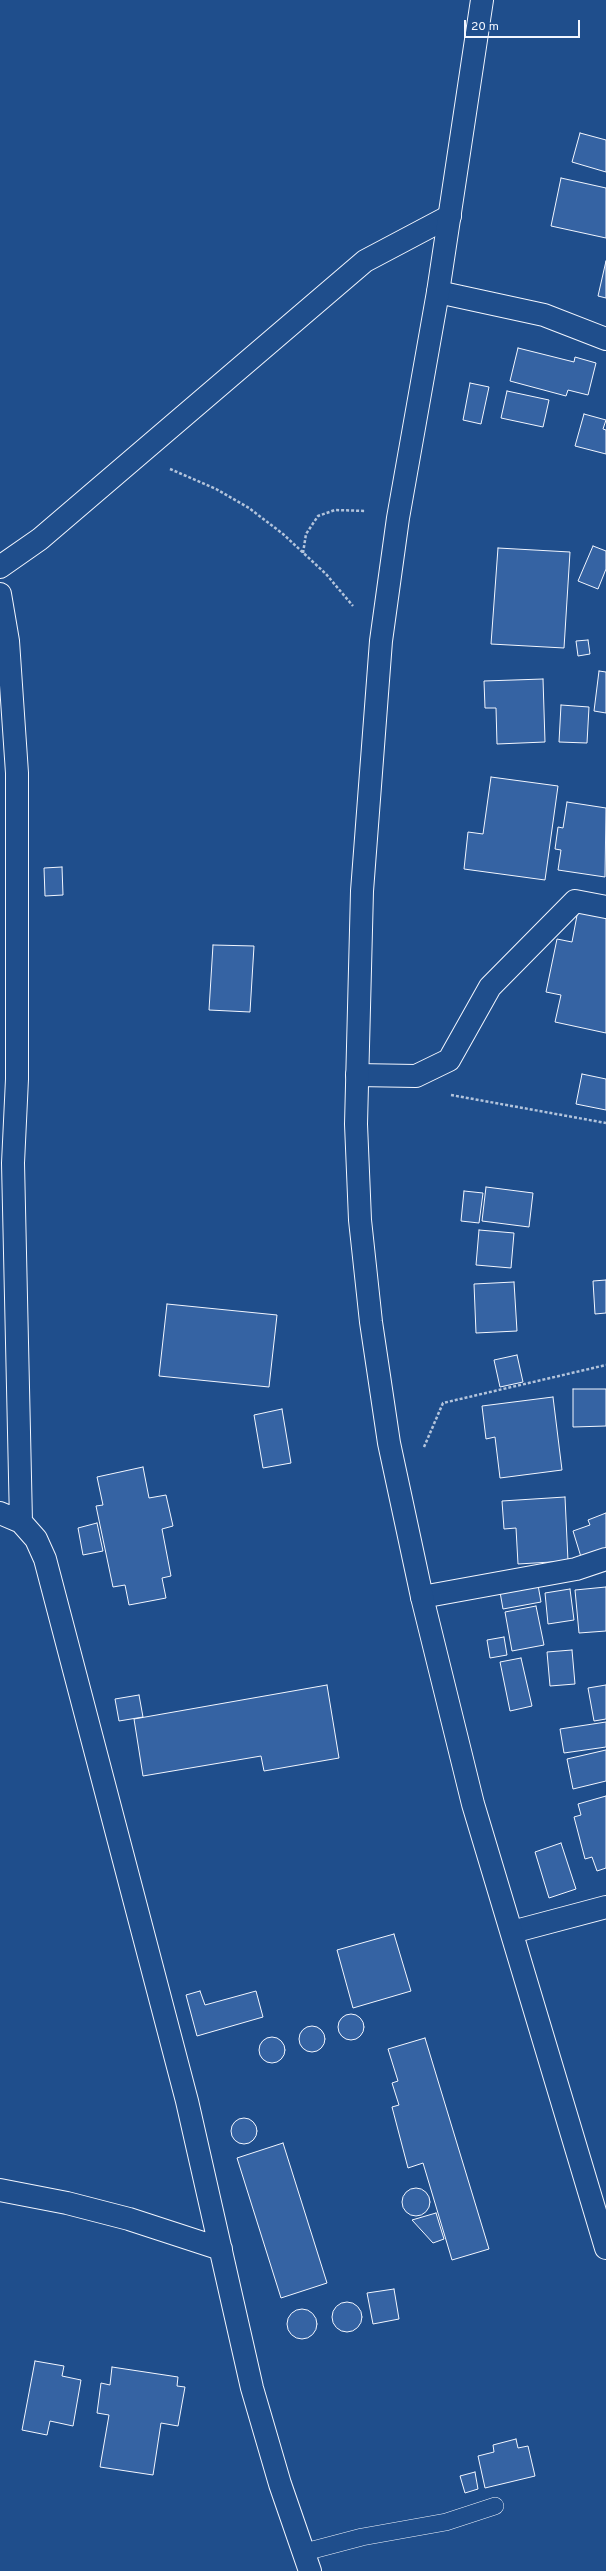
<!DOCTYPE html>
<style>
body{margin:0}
#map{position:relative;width:606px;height:2571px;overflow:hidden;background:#1f4e8c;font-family:Overpass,sans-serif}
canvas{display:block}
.scale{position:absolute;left:464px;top:20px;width:116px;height:18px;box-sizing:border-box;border:2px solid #f2f6ff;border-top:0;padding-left:5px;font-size:12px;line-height:14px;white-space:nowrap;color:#f2f6ff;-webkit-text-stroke:3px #1f4e8c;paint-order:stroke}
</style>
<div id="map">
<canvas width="606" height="2571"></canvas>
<div class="scale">20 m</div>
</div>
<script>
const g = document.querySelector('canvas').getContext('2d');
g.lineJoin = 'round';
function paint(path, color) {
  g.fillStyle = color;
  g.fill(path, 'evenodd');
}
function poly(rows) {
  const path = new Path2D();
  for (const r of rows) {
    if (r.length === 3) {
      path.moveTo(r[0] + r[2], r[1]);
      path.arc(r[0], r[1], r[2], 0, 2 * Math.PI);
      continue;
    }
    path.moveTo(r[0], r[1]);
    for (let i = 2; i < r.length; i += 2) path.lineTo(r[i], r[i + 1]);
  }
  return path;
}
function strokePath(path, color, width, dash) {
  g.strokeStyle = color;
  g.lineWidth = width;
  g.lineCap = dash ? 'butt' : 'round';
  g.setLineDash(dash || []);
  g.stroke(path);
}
const building = poly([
 [580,133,606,140,606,172,572,162,580,133],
 [561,178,606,188,606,238,551,226,561,178],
 [606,261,606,298,598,296,606,261],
 [518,348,574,362,575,357,596,363,588,395,568,390,566,396,510,381,518,348],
 [470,383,489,387,481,424,463,420,470,383],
 [507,391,549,400,543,427,501,418,507,391],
 [584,414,606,420,603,429,606,430,606,454,575,446,584,414],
 [593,546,606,551,606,569,598,589,578,581,593,546],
 [498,548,570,552,564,648,491,644,498,548],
 [588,640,590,654,578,656,576,641,588,640],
 [599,671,606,672,606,713,594,711,599,671],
 [543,679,545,742,497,744,496,708,485,708,484,681,543,679],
 [561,705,589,707,587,743,559,742,561,705],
 [491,777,558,786,545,880,464,869,468,832,483,834,491,777],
 [567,802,606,808,605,877,558,870,561,850,555,849,558,827,563,828,567,802],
 [62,867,63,895,45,896,44,868,62,867],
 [578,910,606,915,606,1033,555,1022,561,995,546,992,557,939,572,942,578,910],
 [213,945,254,946,250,1012,209,1010,213,945],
 [582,1074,606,1079,606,1110,576,1104,582,1074],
 [486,1187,533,1193,529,1227,482,1221,486,1187],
 [464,1191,483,1193,479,1223,461,1221,464,1191],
 [479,1230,514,1233,511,1268,476,1265,479,1230],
 [606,1280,606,1313,595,1314,593,1281,606,1280],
 [514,1282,517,1331,476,1333,474,1284,514,1282],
 [167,1304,277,1315,269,1387,159,1376,167,1304],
 [517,1355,523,1382,500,1387,494,1360,517,1355],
 [573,1389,606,1389,606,1426,573,1427,573,1389],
 [553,1397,562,1470,500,1478,495,1437,486,1439,482,1406,553,1397],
 [282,1409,291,1463,263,1468,254,1415,282,1409],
 [143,1467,149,1498,166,1495,173,1526,162,1529,171,1576,162,1578,166,1598,129,1605,125,1585,113,1587,96,1506,103,1505,97,1477,143,1467],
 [565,1497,568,1561,518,1564,516,1528,504,1529,502,1501,565,1497],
 [606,1513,606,1548,581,1557,573,1531,590,1525,588,1520,606,1513],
 [97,1523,103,1551,83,1555,78,1528,97,1523],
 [538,1585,541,1602,503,1609,500,1592,538,1585],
 [606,1587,606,1631,579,1633,575,1590,606,1587],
 [570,1589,574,1620,548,1624,545,1593,570,1589],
 [536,1606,544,1645,512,1651,505,1612,536,1606],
 [504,1637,507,1655,490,1658,487,1640,504,1637],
 [572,1650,575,1684,550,1686,547,1652,572,1650],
 [521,1658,532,1706,510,1711,500,1662,521,1658],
 [327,1685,339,1758,264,1771,261,1756,143,1776,134,1719,327,1685],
 [606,1685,606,1719,594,1721,588,1688,606,1685],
 [139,1695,143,1717,119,1721,115,1699,139,1695],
 [606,1722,606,1747,564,1753,560,1729,606,1722],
 [606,1750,606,1781,573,1789,567,1759,606,1750],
 [606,1796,606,1868,597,1871,592,1857,585,1859,574,1817,581,1815,578,1804,606,1796],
 [561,1843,576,1889,549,1898,535,1852,561,1843],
 [394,1934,411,1991,353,2008,337,1950,394,1934],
 [200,1991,205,2005,256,1991,263,2017,197,2036,186,1995,200,1991],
 [351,2027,13],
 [312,2039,13],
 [272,2050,13],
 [425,2038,489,2249,452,2260,423,2163,408,2168,392,2107,399,2105,392,2083,398,2081,388,2049,425,2038],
 [244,2131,13],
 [283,2143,327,2283,281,2298,237,2158,283,2143],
 [416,2202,14],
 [436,2213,444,2239,433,2243,412,2220,436,2213],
 [394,2289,399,2319,373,2324,367,2293,394,2289],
 [347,2317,15],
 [302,2324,15],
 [35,2361,64,2366,62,2376,81,2380,73,2426,50,2421,47,2435,22,2430,35,2361],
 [112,2367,178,2377,177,2386,185,2387,178,2426,161,2423,153,2475,100,2467,109,2415,97,2413,101,2383,110,2385,112,2367],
 [516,2439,518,2448,528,2446,535,2476,485,2488,478,2456,494,2452,493,2445,516,2439],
 [475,2472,478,2489,465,2493,460,2476,475,2472]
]);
paint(building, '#3563a3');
strokePath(building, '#f2f6ff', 1);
const service = poly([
 [305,2552,362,2537,446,2522,495,2506]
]);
const minor = poly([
 [438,292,544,315,606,339],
 [0,567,40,539,365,261,450,216],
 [0,594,8,641,17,773,17,1079,13,1163,21,1522],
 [357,1075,416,1076,449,1060,490,987,575,901,606,907],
 [0,1513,21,1522,36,1539,45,1559,187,2101,252,2388,280,2484,310,2571],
 [422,1597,576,1569,606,1559],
 [512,1932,606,1907],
 [0,2190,67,2203,129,2219,221,2249]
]);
const secondary = poly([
 [482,0,438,292,398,518,381,641,362,891,356,1124,360,1220,371,1322,389,1443,422,1597,473,1804,606,2248]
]);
strokePath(service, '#f2f6ff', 18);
strokePath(minor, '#f2f6ff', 24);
strokePath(secondary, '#f2f6ff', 24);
strokePath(poly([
 [170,469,216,489,249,508,283,534,326,574,353,606],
 [303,553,306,534,318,516,335,510,366,511],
 [451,1095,606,1123],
 [424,1447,443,1403,606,1365]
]), '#b3c4dc', 2.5, [3, 2]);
strokePath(service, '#1f4e8c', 17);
strokePath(minor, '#1f4e8c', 22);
strokePath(secondary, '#1f4e8c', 22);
</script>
